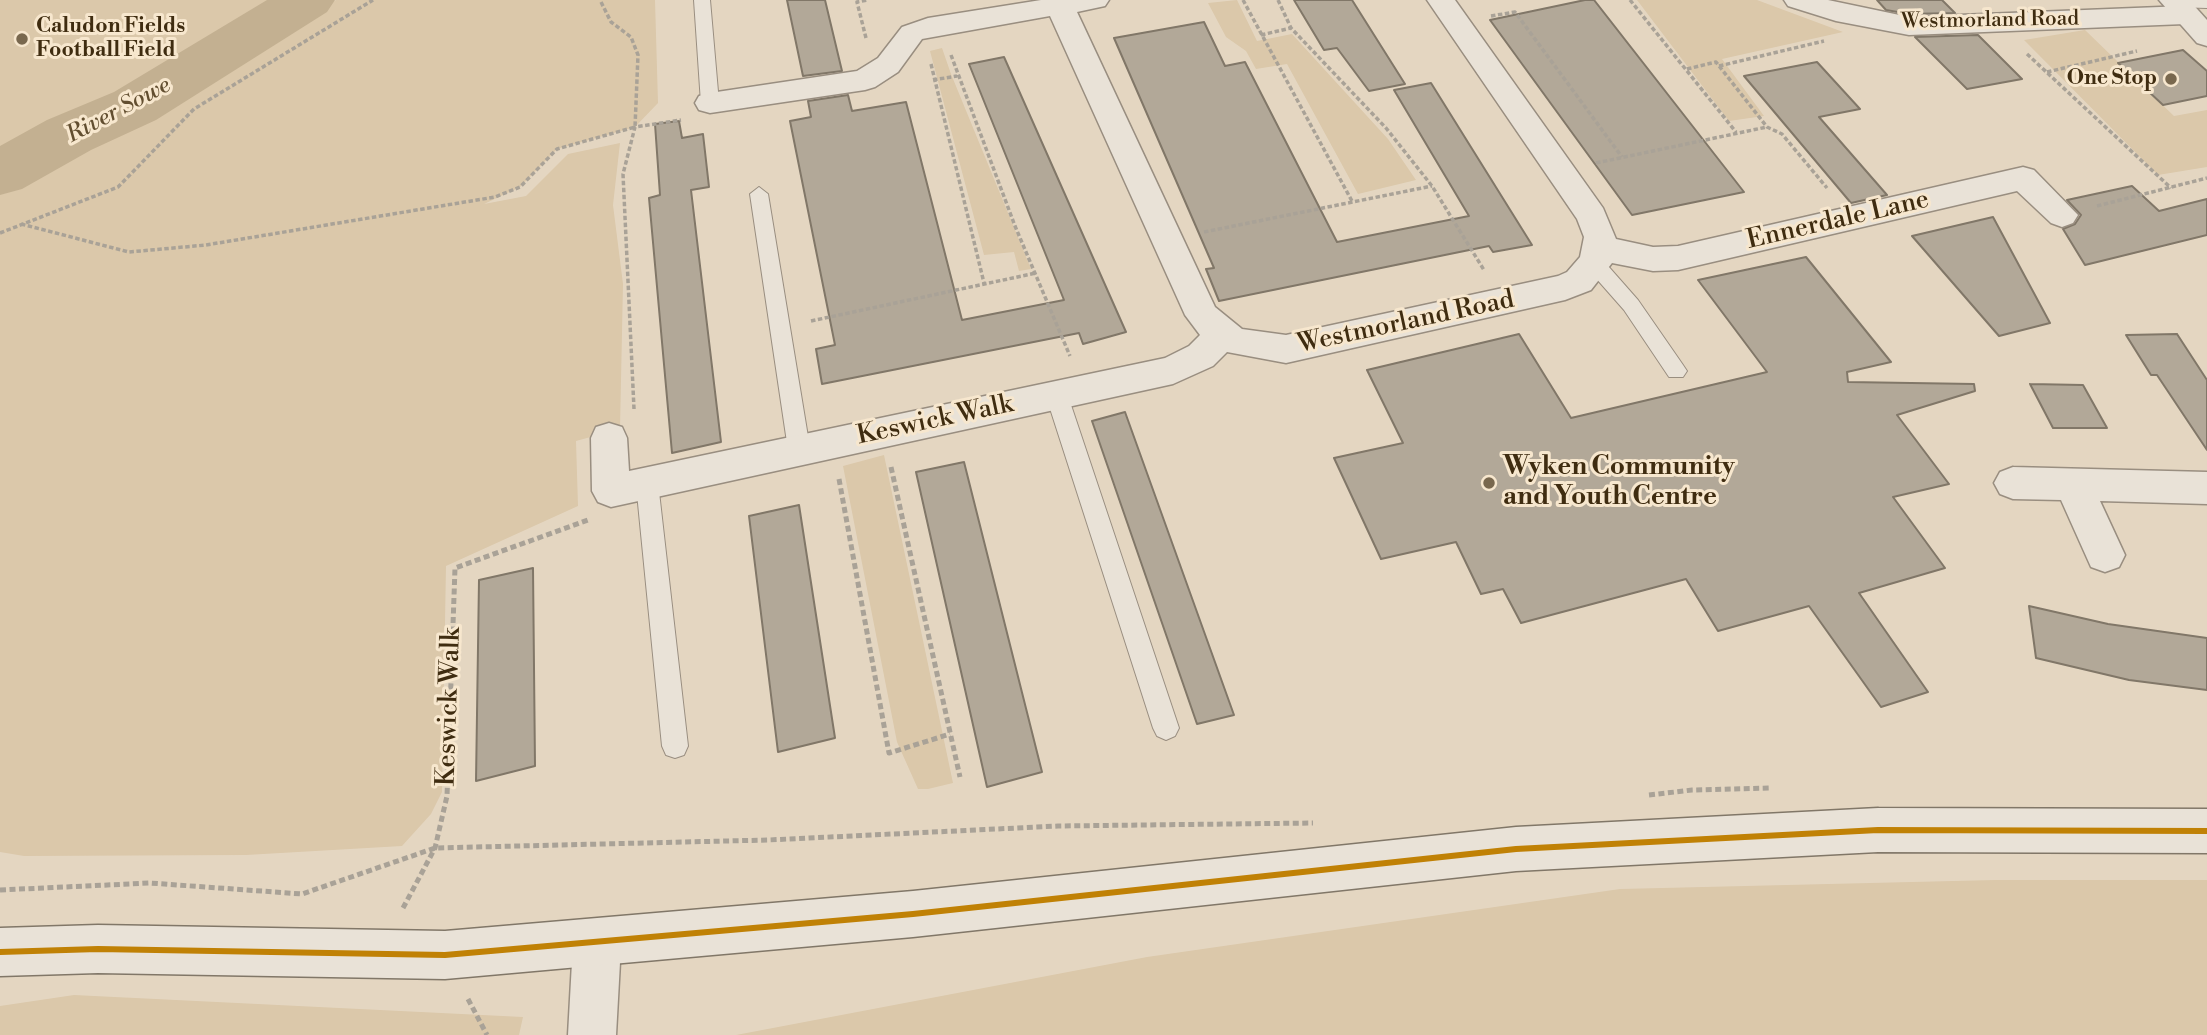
<!DOCTYPE html>
<style>
body{margin:0}
canvas{display:block;background:#e4d6c1}
</style>
<canvas width="2207" height="1035"></canvas>
<script>
const g = document.querySelector('canvas').getContext('2d');
g.lineJoin = 'round';
function paint(path, color) {
  g.fillStyle = color;
  g.fill(path, 'evenodd');
}
function poly(rows) {
  const path = new Path2D();
  for (const r of rows) {
    path.moveTo(r[0], r[1]);
    for (let i = 2; i < r.length; i += 2) path.lineTo(r[i], r[i + 1]);
  }
  return path;
}
function strokePath(path, color, width, dash) {
  g.strokeStyle = color;
  g.lineWidth = width;
  g.lineCap = dash ? 'butt' : 'round';
  g.setLineDash(dash || []);
  g.stroke(path);
}
function write(font, color, halo, rows, align = 'center') {
  g.font = font + ' "Libre Bodoni",serif';
  g.lineWidth = 6;
  g.setLineDash([]);
  g.textBaseline = 'middle';
  g.strokeStyle = halo;
  g.fillStyle = color;
  for (const [text, x, y, turn = 0] of rows) {
    g.save();
    g.translate(x, y);
    g.rotate((+turn || 0) * Math.PI / 180);
    g.textAlign = isNaN(turn) ? turn : align;
    if (halo) g.strokeText(text, 0, 0);
    g.fillText(text, 0, 0);
    g.restore();
  }
}
paint(poly([
 [0,0,279,0,229,35,0,160],
 [336,0,655,0,658,103,635,127,557,149,520,187,484,204,526,196,568,154,620,143,613,205,623,284,620,429,576,441,578,506,446,566,442,792,431,814,402,846,246,855,24,856,0,852,0,188,145,122],
 [1237,0,1257,41,1292,34,1388,139,1416,180,1358,194,1287,64,1256,69,1246,51,1226,37,1208,3],
 [1637,0,1757,0,1843,32,1722,59,1764,116,1729,121],
 [2085,30,2174,116,2207,110,2207,167,2158,175,2024,40],
 [942,48,951,74,1031,269,1019,271,1014,252,984,255,930,51],
 [884,455,953,783,928,789,918,789,897,742,843,466],
 [1995,880,2207,880,2207,1035,736,1035,1147,957,1620,889],
 [74,995,523,1017,519,1035,0,1035,0,1006]
]), '#dbc8aa');
paint(poly([
 [267,0,335,0,327,12,156,120,91,150,22,189,0,195,0,146,47,120,114,92,267,0]
]), '#c3b091');
const building = poly([
 [787,0,825,0,842,71,803,76,787,0],
 [1294,0,1352,0,1405,84,1369,91,1337,48,1324,50,1294,0],
 [1585,0,1594,0,1744,192,1632,215,1490,20,1585,0],
 [1877,0,1942,0,1955,13,1909,14,1886,10,1877,0],
 [1204,22,1225,66,1245,62,1337,242,1469,216,1394,90,1431,83,1532,245,1493,252,1489,246,1219,301,1206,269,1214,268,1114,38,1204,22],
 [1978,35,2022,79,1967,89,1915,37,1978,35],
 [2183,50,2207,71,2207,96,2163,105,2118,63,2183,50],
 [1004,57,1126,332,1083,344,1079,333,822,384,816,349,835,345,790,121,811,117,808,101,848,95,852,111,906,102,962,320,1064,300,969,64,1004,57],
 [1817,62,1860,109,1819,117,1887,195,1851,203,1744,76,1817,62],
 [679,121,682,138,703,134,709,187,691,190,721,442,672,453,649,198,660,195,655,124,679,121],
 [2132,186,2159,211,2207,199,2207,235,2085,265,2063,229,2075,224,2081,215,2067,200,2132,186],
 [1993,217,2050,323,1999,336,1912,236,1993,217],
 [1806,257,1891,362,1847,372,1848,382,1974,384,1975,391,1897,415,1949,484,1893,497,1945,568,1859,593,1928,692,1881,707,1809,606,1718,631,1686,579,1521,623,1503,589,1481,594,1456,542,1381,559,1334,458,1403,443,1367,370,1519,334,1571,418,1767,372,1698,280,1806,257],
 [2177,334,2207,380,2207,450,2157,375,2151,375,2126,335,2177,334],
 [2030,384,2083,385,2107,428,2053,428,2030,384],
 [1125,412,1234,715,1197,724,1092,421,1125,412],
 [964,462,1042,772,987,787,916,472,964,462],
 [799,505,835,738,778,752,749,516,799,505],
 [533,568,535,766,476,781,479,580,533,568],
 [2029,606,2108,624,2207,638,2207,690,2129,680,2036,658,2029,606]
]);
paint(building, '#b2a898');
strokePath(building, '#817768', 2);
const service = poly([
 [694,0,710,0,719,103,710,109,701,103,694,0],
 [2167,0,2207,0,2207,8,2174,7,2168,6,2167,0],
 [759,187,768,194,810,449,807,455,799,458,791,455,788,449,750,194,759,187],
 [1594,256,1601,258,1638,300,1683,365,1687,371,1683,377,1669,377,1624,310,1587,268,1584,263,1587,258,1594,256],
 [1057,388,1065,390,1068,396,1179,728,1175,736,1166,740,1157,736,1153,728,1046,396,1049,390,1057,388],
 [647,474,655,476,658,483,688,746,684,755,675,758,666,755,662,746,636,483,639,476,647,474]
]);
const minor = poly([
 [1041,0,1109,0,1105,6,1077,12,1215,307,1242,329,1286,335,1558,276,1567,272,1580,257,1584,237,1577,219,1427,0,1455,0,1603,208,1616,239,1653,247,1678,246,2023,167,2034,170,2078,215,2073,223,2062,227,2051,223,2017,191,1678,270,1653,271,1612,263,1591,290,1565,300,1286,363,1227,352,1213,366,1173,384,611,507,598,502,592,491,591,438,596,427,609,423,622,427,627,438,629,471,1165,358,1189,346,1200,335,1185,315,1050,16,922,39,898,72,875,87,865,90,710,113,699,110,695,103,699,96,710,93,857,71,878,58,902,27,928,18,1041,0],
 [1784,0,1828,0,1909,17,2185,6,2195,9,2199,15,2195,21,2185,24,1909,35,1836,21,1788,6,1784,0],
 [2013,467,2207,472,2207,504,2100,501,2125,555,2119,567,2105,572,2091,567,2061,500,2013,499,2000,494,1994,483,2000,472,2013,467],
 [597,920,614,927,621,944,616,1035,568,1035,573,944,580,927,597,920]
]);
const tertiary = poly([
 [2159,0,2189,0,2207,20,2207,46,2197,43,2159,0]
]);
const secondary = poly([
 [1878,808,2207,809,2207,853,1878,852,1516,871,913,937,445,979,98,973,0,976,0,928,98,925,445,931,913,891,1516,827,1878,808]
]);
strokePath(service, '#998e80', 2);
strokePath(minor, '#998e80', 3);
strokePath(tertiary, '#998e80', 3);
strokePath(secondary, '#817768', 3);
strokePath(poly([
 [1243,0,1353,203],
 [1278,0,1291,28,1386,128,1432,186,1484,270],
 [1630,0,1736,132],
 [1491,16,1515,12,1622,157],
 [1261,35,1291,28],
 [866,38,857,2,868,0],
 [2027,54,2171,188],
 [951,55,1015,226,1070,356],
 [931,64,984,283],
 [1719,66,1824,41],
 [1687,69,1716,62,1767,127,1782,134,1827,188],
 [2047,72,2137,51],
 [933,80,957,76],
 [1596,163,1767,127],
 [2097,206,2207,178],
 [21,224,129,252,206,245,495,197,520,187,557,149,635,127,638,55,631,37,611,22,600,0],
 [1204,232,1432,186],
 [0,233,118,187,194,109,373,0],
 [811,321,1036,273],
 [634,409,623,174,635,127,681,120]
]), '#a9a297', 3.5, [4.5, 2.5]);
strokePath(poly([
 [891,467,960,777],
 [839,479,889,753,950,734],
 [1649,795,1692,790,1770,788],
 [0,890,150,883,302,894,435,848,768,840,1058,826,1313,823],
 [403,908,435,848,447,796,455,568,588,520],
 [468,999,487,1035]
]), '#a9a297', 5, [6, 3.5]);
paint(service, '#e9e2d7');
paint(minor, '#e9e2d7');
paint(tertiary, '#e9e2d7');
paint(secondary, '#e9e2d7');
strokePath(poly([
 [0,952,98,949,445,955,913,914,1516,849,1878,830,2207,831]
]), '#c08105', 6);
for (const [x, y, r, color] of [
 [22,39,7,"#79684e"],
 [2171,79,7,"#79684e"],
 [1489,483,7,"#79684e"]
]) {
  const dot = new Path2D();
  dot.arc(x, y, r, 0, 2 * Math.PI);
  g.fillStyle = color;
  g.fill(dot);
  strokePath(dot, '#f7e7ce', 2.5);
}
write('21px', '#3f2c10', '#f7e7ce', [
 ["Westmorland Road",1990,21,-1]
]);
write('bold 21px', '#3f2c10', '#f7e7ce', [
 ["Caludon Fields",36,27],
 ["Football Field",36,51],
 ["One Stop",2157,79,"right"]
], 'left');
write('italic 23px', '#624e30', '#f7e7ce', [
 ["River Sowe",119,111,-28]
]);
write('26px', '#3f2c10', '#f7e7ce', [
 ["Ennerdale Lane",1838,221,-13],
 ["Westmorland Road",1406,323,-12],
 ["Keswick Walk",935,421,-12],
 ["Keswick Walk",450,707,-88]
]);
write('bold 26px', '#3f2c10', '#f7e7ce', [
 ["Wyken Community",1503,468],
 ["and Youth Centre",1503,498]
], 'left');
</script>
